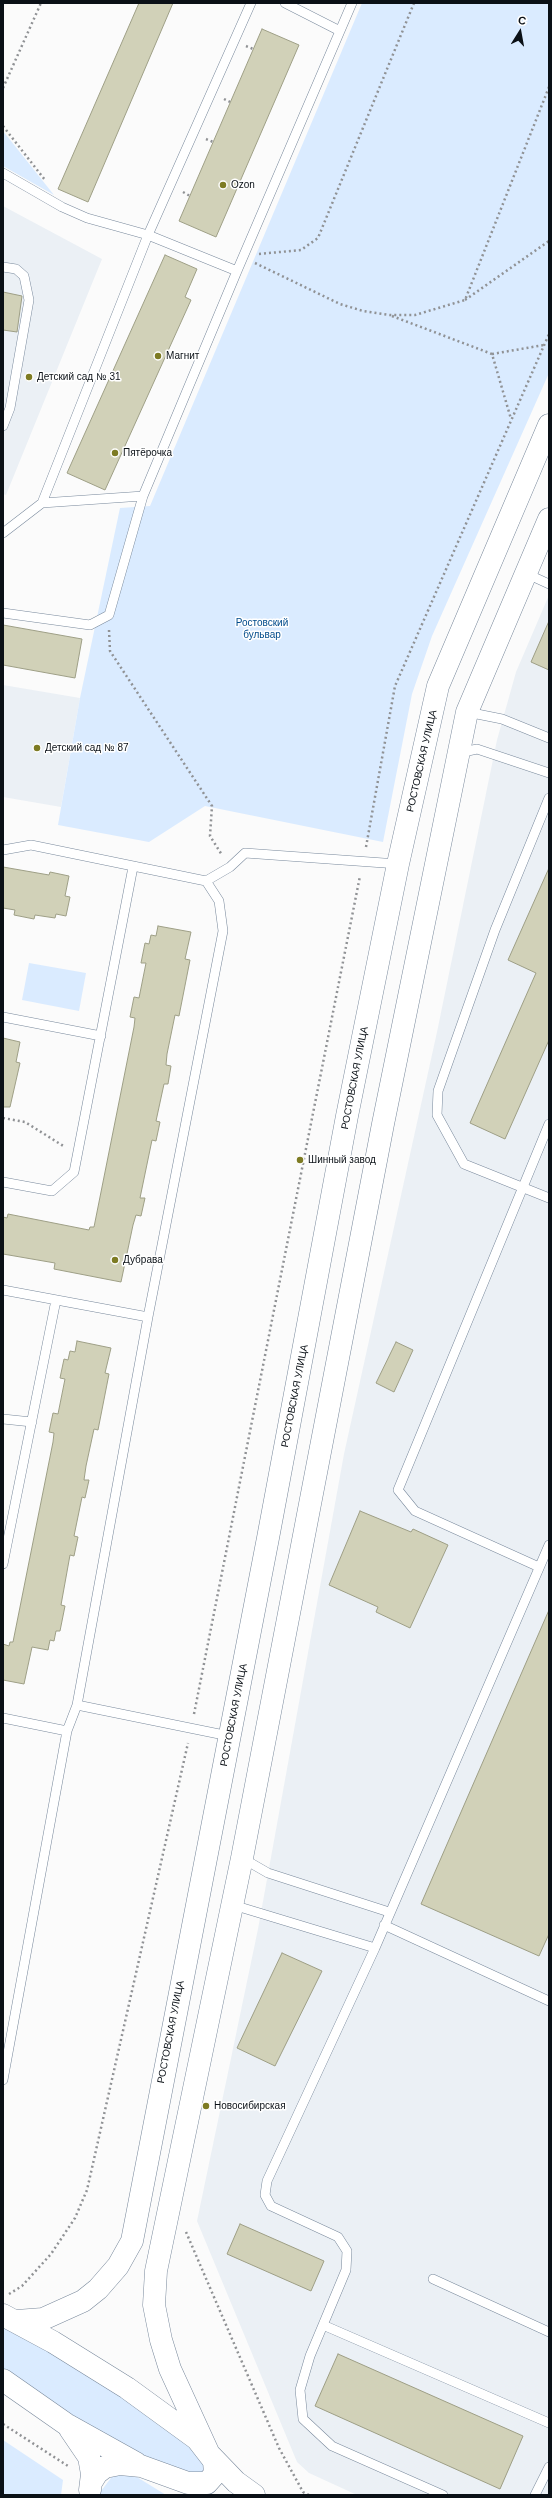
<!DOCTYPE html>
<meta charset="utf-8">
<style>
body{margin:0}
#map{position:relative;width:552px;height:2498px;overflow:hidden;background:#fbfbfb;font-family:Arial,sans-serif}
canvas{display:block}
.frame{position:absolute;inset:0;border:4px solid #0a1016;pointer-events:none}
.north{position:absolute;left:500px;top:12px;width:40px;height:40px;-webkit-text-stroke:3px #fff;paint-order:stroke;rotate:11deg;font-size:11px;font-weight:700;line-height:16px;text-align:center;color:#0a1016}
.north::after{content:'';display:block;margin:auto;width:14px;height:18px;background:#0a1016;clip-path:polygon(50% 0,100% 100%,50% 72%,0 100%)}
</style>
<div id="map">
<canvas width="552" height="2498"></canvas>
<div class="frame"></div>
<div class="north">С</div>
</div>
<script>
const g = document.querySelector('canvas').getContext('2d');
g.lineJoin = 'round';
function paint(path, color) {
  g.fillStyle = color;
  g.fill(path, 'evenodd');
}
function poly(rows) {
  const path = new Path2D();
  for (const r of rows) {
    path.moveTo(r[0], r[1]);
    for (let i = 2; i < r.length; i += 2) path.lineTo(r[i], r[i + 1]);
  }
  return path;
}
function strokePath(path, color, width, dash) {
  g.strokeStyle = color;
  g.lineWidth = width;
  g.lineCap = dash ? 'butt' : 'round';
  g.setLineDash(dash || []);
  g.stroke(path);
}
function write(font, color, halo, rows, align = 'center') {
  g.font = font + ' Arial,sans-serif';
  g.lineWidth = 3;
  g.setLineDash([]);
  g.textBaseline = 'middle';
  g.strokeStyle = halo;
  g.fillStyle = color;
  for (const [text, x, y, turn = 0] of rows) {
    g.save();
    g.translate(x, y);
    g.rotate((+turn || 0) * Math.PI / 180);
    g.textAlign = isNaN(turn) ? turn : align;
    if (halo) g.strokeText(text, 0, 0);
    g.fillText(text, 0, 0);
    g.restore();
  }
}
paint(poly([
 [3,206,102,259,6,495,3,494],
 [549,595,549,2495,357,2495,309,2473,297,2462,197,2221,258,1929,344,1454,437,1032,497,740,516,672],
 [3,685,80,698,61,807,3,797]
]), '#ebf0f5');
paint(poly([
 [362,3,549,3,549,373,432,636,412,694,383,842,205,806,149,842,58,825,80,698,120,508,150,506],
 [3,131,54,195,3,166],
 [29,963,86,973,79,1011,22,1000],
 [3,2324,120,2395,192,2446,204,2466,204,2473,190,2475,155,2463,62,2410,3,2370],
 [3,2440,63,2480,61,2495,3,2495],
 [114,2474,132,2474,166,2495,98,2495]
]), '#daebff');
const building = poly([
 [139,3,173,3,88,202,58,189,139,3],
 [262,29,299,45,216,237,179,221,262,29],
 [165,255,197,269,185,297,191,300,105,490,67,473,165,255],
 [3,292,22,296,17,332,3,330,3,292],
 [549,621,549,670,531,662,549,621],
 [3,625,82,639,75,678,3,665,3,625],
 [3,867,49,875,50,872,69,876,65,896,70,897,66,916,56,914,55,918,35,915,34,919,14,915,15,910,3,908,3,867],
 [549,868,549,1040,505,1139,470,1123,536,973,508,960,549,868],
 [158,926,191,932,185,959,190,960,179,1016,175,1015,167,1054,166,1065,171,1066,168,1084,164,1084,156,1121,160,1122,156,1141,152,1140,140,1198,145,1198,141,1216,136,1215,133,1225,121,1282,54,1269,55,1263,3,1254,3,1217,7,1218,8,1214,89,1230,90,1227,94,1227,134,1027,135,1018,130,1017,134,997,139,998,146,963,141,963,145,943,149,944,151,935,156,936,158,926],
 [3,1038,20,1042,16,1062,20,1063,10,1107,3,1107,3,1038],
 [77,1341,111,1348,105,1373,109,1374,98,1430,94,1429,86,1466,84,1480,89,1480,85,1498,82,1497,74,1536,78,1537,74,1556,70,1555,61,1605,65,1606,60,1631,56,1631,54,1641,50,1640,48,1650,32,1647,24,1684,3,1680,3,1644,9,1646,10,1642,13,1642,53,1442,54,1433,49,1432,53,1413,58,1414,65,1379,60,1378,64,1359,68,1360,70,1351,75,1352,77,1341],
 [396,1342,413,1350,394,1392,376,1383,396,1342],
 [360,1511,411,1532,413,1529,448,1545,410,1628,376,1612,378,1607,329,1585,360,1511],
 [549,1610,549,1934,539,1956,421,1904,549,1610],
 [282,1953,322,1971,275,2066,237,2048,282,1953],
 [240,2224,324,2261,311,2291,227,2254,240,2224],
 [338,2354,523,2436,500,2489,315,2406,338,2354]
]);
paint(building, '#d1d1b8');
strokePath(building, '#9e9f86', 1);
const lane = poly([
 [285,3,340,31],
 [3,173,62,207,87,218,148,235,251,3],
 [3,267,16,269,24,276,29,300,10,408,3,426],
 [42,503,148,235,237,271,352,3],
 [3,533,42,503,143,496],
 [525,573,549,584],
 [3,613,90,625,109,615,143,496,237,271],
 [467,712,502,719,549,738],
 [459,753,477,749,549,773],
 [549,798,495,930,438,1091,437,1115,464,1164,549,1198],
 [3,850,31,845,206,881,230,867,245,853,398,864],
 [3,1017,101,1036],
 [3,1182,52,1191,74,1172,133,867],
 [3,1290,148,1317],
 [3,1419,32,1422],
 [3,1564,56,1300],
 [539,1567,415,1511,398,1490,549,1124],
 [77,1705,148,1317,223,931,219,901,206,881],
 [3,1718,67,1731],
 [242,1858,268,1873,389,1912],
 [233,1905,375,1948],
 [384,1925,549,2001],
 [3,2080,67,1731,77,1705,229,1736],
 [433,2279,549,2332],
 [323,2325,549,2423],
 [443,2495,332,2446,303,2419,300,2390,310,2356,346,2270,347,2251,338,2237,271,2206,265,2195,267,2181,375,1948,549,1545],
 [535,2495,549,2467]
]);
const secondary = poly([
 [3,2315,53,2342,127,2388,197,2439,214,2461,215,2474,207,2483,188,2483,141,2466,120,2464,105,2467,97,2473,92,2481],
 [17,2321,43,2319,83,2301,98,2289,118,2266,132,2241,268,1538,347,1116,398,864,438,686,549,425],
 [3,2380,66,2424,136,2463],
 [70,2429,89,2457,92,2474,90,2490],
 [208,2452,170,2369,161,2340,154,2305,156,2271,242,1858,383,1124,467,712,549,519],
 [211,2456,236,2482,254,2495]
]);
strokePath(lane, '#79899c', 10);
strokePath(secondary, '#79899c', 23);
strokePath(poly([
 [246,46,253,49],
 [3,88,41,3],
 [224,99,230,102],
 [3,126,45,180],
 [206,139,213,142],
 [183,192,190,196],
 [259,254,301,250,318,238,414,3],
 [255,263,340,304,363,311,390,315,415,315,465,300,549,87],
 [465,300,549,241],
 [392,316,492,354,511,419],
 [492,354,544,345],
 [109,630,110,651,212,806,210,836,222,855],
 [366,847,395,686,549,334],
 [3,1118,25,1122,65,1147],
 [194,1714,360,876],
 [186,2232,279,2448,303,2492,309,2495],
 [9,2294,22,2286,51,2254,75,2218,87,2190,188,1743],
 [3,2424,68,2466]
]), '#909295', 2.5, [2, 3]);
strokePath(lane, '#fff', 9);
strokePath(secondary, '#fff', 22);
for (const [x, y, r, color] of [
 [223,185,4,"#7d7b23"],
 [158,356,4,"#7d7b23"],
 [29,377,4,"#7d7b23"],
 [115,453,4,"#7d7b23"],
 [37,748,4,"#7d7b23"],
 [300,1160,4,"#7d7b23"],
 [115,1260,4,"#7d7b23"],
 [206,2106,4,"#7d7b23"]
]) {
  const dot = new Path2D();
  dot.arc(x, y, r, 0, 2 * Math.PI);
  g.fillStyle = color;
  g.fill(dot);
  strokePath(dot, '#fff', 1.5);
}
write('10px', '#0a1016', '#fff', [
 ["Ozon",231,185],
 ["Магнит",166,356],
 ["Детский сад № 31",37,377],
 ["Пятёрочка",123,453],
 ["Детский сад № 87",45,748],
 ["Шинный завод",308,1160],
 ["Дубрава",123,1260],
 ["Новосибирская",214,2106]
], 'left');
write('10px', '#004b8b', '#fff', [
 ["Ростовский",262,623],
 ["бульвар",262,635]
]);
write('10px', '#0a1016', '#fff', [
 ["РОСТОВСКАЯ УЛИЦА",422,761,-77],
 ["РОСТОВСКАЯ УЛИЦА",355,1078,-79],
 ["РОСТОВСКАЯ УЛИЦА",295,1396,-79],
 ["РОСТОВСКАЯ УЛИЦА",234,1715,-79],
 ["РОСТОВСКАЯ УЛИЦА",171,2032,-79]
]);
</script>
